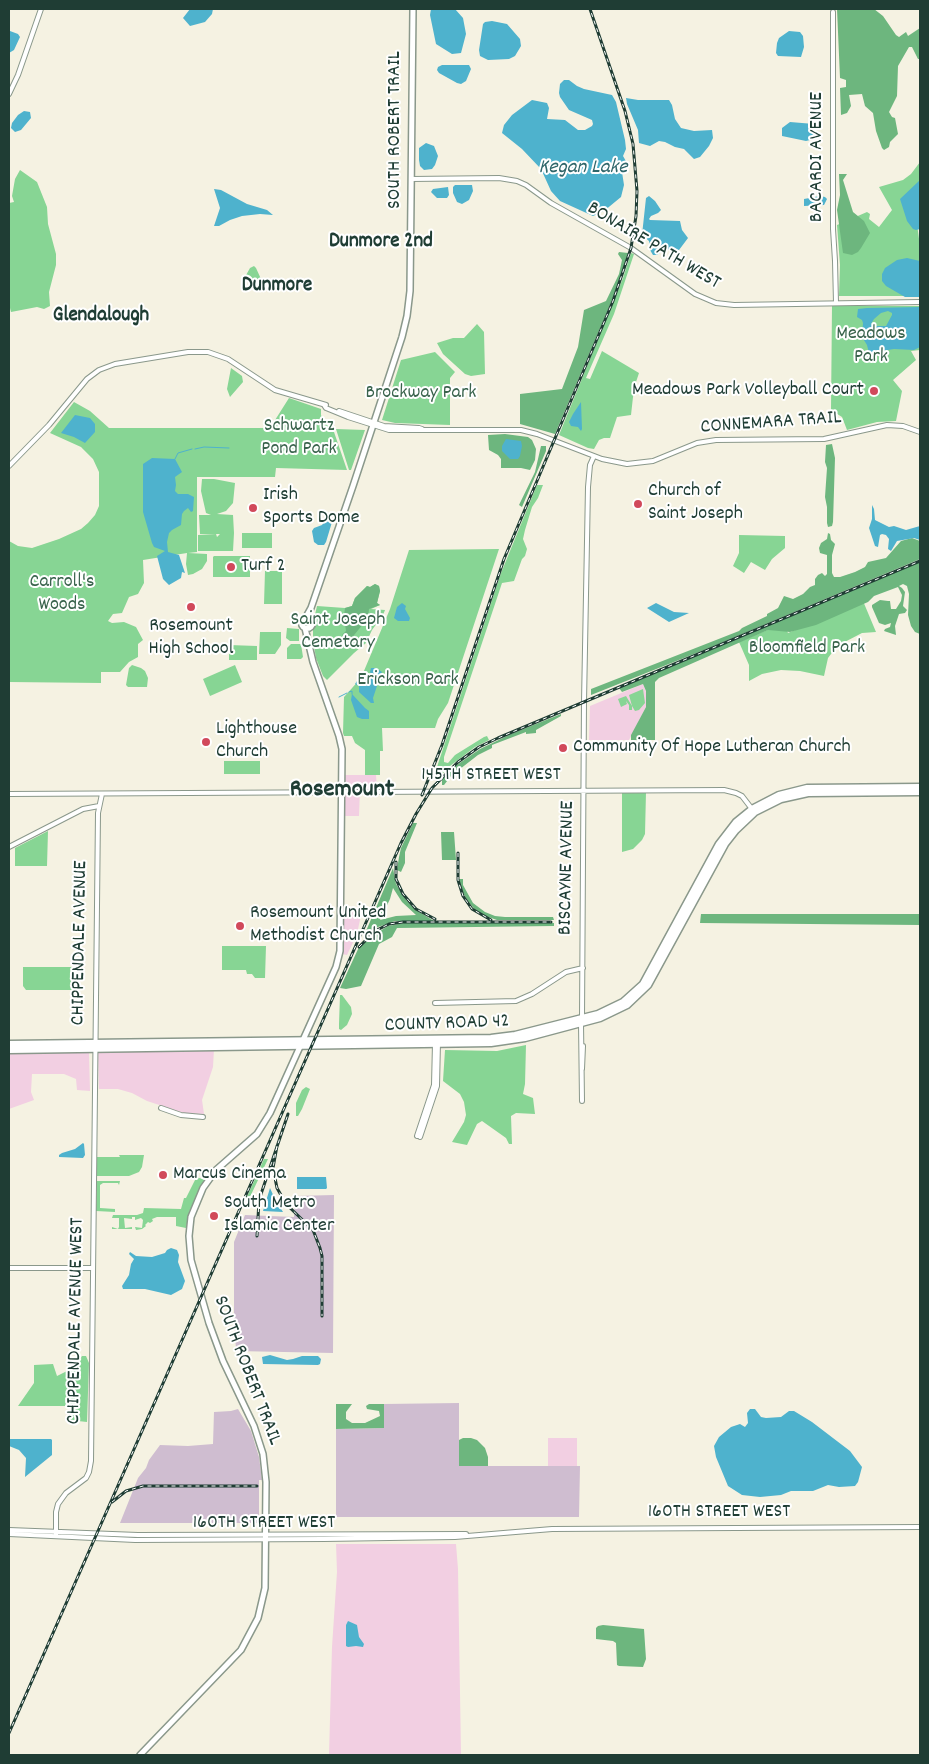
<!DOCTYPE html>
<style>
body{margin:0}
#map{position:relative;width:929px;height:1764px;overflow:hidden;background:#f5f2e2;font-family:Dekko,sans-serif}
canvas{display:block}
.frame{position:absolute;inset:0;border:10px solid #1f3d34;pointer-events:none}
</style>
<div id="map">
<canvas width="929" height="1764"></canvas>
<div class="frame"></div>
</div>
<script>
const g = document.querySelector('canvas').getContext('2d');
g.lineJoin = 'round';
function paint(path, color) {
  g.fillStyle = color;
  g.fill(path, 'evenodd');
}
function poly(rows) {
  const path = new Path2D();
  for (const r of rows) {
    if (r.length === 3) {
      path.moveTo(r[0] + r[2], r[1]);
      path.arc(r[0], r[1], r[2], 0, 2 * Math.PI);
      continue;
    }
    path.moveTo(r[0], r[1]);
    for (let i = 2; i < r.length; i += 2) path.lineTo(r[i], r[i + 1]);
  }
  return path;
}
function strokePath(path, color, width, dash) {
  g.strokeStyle = color;
  g.lineWidth = width;
  g.lineCap = dash ? 'butt' : 'round';
  g.setLineDash(dash || []);
  g.stroke(path);
}
function write(font, color, halo, rows, align = 'center') {
  g.font = font + ' Dekko,sans-serif';
  g.lineWidth = 4;
  g.setLineDash([]);
  g.textBaseline = 'middle';
  g.strokeStyle = halo;
  g.fillStyle = color;
  for (const [text, x, y, turn = 0] of rows) {
    g.save();
    g.translate(x, y);
    g.rotate((+turn || 0) * Math.PI / 180);
    g.textAlign = isNaN(turn) ? turn : align;
    if (halo) g.strokeText(text, 0, 0);
    g.fillText(text, 0, 0);
    g.restore();
  }
}
paint(poly([
 [643,684,646,692,646,707,629,740,589,740,590,706],
 [345,775,376,775,377,789,360,789,359,816,345,816],
 [344,911,357,911,361,915,357,934,347,955,342,954],
 [214,1049,213,1067,202,1100,204,1114,184,1113,147,1101,132,1093,118,1089,99,1089,98,1052],
 [89,1052,90,1091,77,1090,76,1079,64,1074,32,1074,31,1092,34,1100,9,1109,9,1053],
 [548,1438,577,1438,577,1466,548,1466],
 [336,1544,456,1544,458,1569,461,1755,329,1755,332,1647,337,1572]
]), '#f2cfe2');
paint(poly([
 [334,1195,333,1353,236,1351,234,1313,234,1242,245,1215,294,1217,295,1196],
 [459,1403,459,1466,580,1466,579,1517,336,1517,336,1429,384,1428,384,1404],
 [238,1409,251,1431,259,1457,262,1480,259,1480,259,1523,120,1523,138,1478,146,1468,149,1460,160,1445,188,1446,213,1444,214,1412,231,1411]
]), '#cfbdd0');
paint(poly([
 [920,162,920,195,913,195,920,246,920,296,839,296,840,265,837,225,867,212,870,214,869,219,879,227,892,210,879,187,903,180,911,174],
 [20,170,37,182,47,207,48,224,56,254,56,265,49,292,50,306,44,309,37,307,11,312,9,304,9,203,14,202,12,196,15,179],
 [631,253,634,254,614,314,586,378,590,379,602,351,639,373,634,388,631,415,617,417,610,438,604,438,599,440,594,449,588,448,559,435,623,278],
 [254,266,256,268,261,279,254,286,245,277,250,268],
 [832,306,920,306,920,350,911,351,916,360,893,380,902,391,896,421,877,422,847,430,842,417,831,410],
 [477,324,484,332,485,374,471,376,465,374,443,354,437,343,453,338,464,338],
 [435,352,455,372,450,378,450,425,395,423,382,420,401,360],
 [231,368,242,376,243,382,230,397,227,389],
 [289,398,321,409,321,415,323,421,334,432,347,470,276,468,275,477,197,477,197,552,188,553,207,554,207,561,202,569,193,574,188,575,186,564,187,553,143,560,144,583,138,594,129,597,122,613,113,614,108,621,112,623,124,622,136,627,143,640,138,644,138,657,129,662,120,672,101,672,101,683,9,682,9,541,18,546,32,548,59,539,81,529,88,523,95,515,99,506,99,472,93,459,81,447,50,433,74,402,90,411,109,428,270,428],
 [336,429,365,430,351,470,349,470],
 [202,479,214,479,235,483,233,503,226,511,217,514,233,515,234,533,233,551,198,551,198,535,216,534,217,537,220,534,200,534,199,515,211,515,206,513,201,491],
 [537,485,543,485,538,498,532,507,525,530,523,539,527,549,525,556,522,559,514,581,502,583,444,757,444,762,448,763,455,755,484,737,487,736,489,740,475,747,450,766,438,778,433,779,501,573],
 [242,533,272,533,272,548,242,548],
 [739,535,785,536,785,548,772,559,765,570,751,562,744,573,733,566,739,553],
 [499,549,448,703,438,719,435,728,382,728,383,751,380,751,380,775,365,775,365,750,355,743,352,736,344,736,343,733,344,697,361,678,390,609,409,550],
 [214,556,250,556,250,577,213,577,213,557],
 [265,571,282,571,282,604,264,604],
 [375,584,379,586,380,591,377,603,380,605,371,609,385,610,383,615,372,630,366,643,354,653,327,680,323,676,316,658,313,640,313,623,317,606,345,608,352,606,355,598,367,586,370,587],
 [863,601,876,632,862,633,837,646,828,658,824,676,800,671,781,670,762,674,749,681,749,665,739,642,784,623,788,633],
 [287,628,299,629,299,641,290,641,286,638],
 [260,632,281,632,281,645,275,654,259,654],
 [291,644,301,644,303,657,301,659,287,659,287,648],
 [229,645,257,646,257,660,229,660],
 [132,665,141,668,145,671,148,678,147,687,128,687,126,685,129,668],
 [235,665,242,682,210,696,203,679],
 [643,689,645,703,639,710,635,711,632,706,632,710,629,710,629,705,626,701,627,704,621,707,618,699,626,696,632,706,629,695],
 [224,761,260,761,260,774,224,774],
 [622,792,646,792,645,834,642,840,633,849,622,852],
 [48,831,47,866,15,866,15,848],
 [222,946,266,946,265,978,255,978,252,974,247,974,246,970,222,970],
 [23,967,74,967,74,990,26,990,23,986],
 [340,995,342,995,351,1007,352,1014,347,1025,341,1030,339,1029,339,1024],
 [526,1045,525,1084,523,1094,533,1098,535,1114,516,1113,511,1116,512,1144,509,1144,506,1138,482,1121,477,1124,467,1145,452,1142,464,1122,466,1115,464,1102,460,1094,443,1081,445,1050,497,1051],
 [306,1087,310,1089,302,1109,298,1116,296,1116,296,1103,302,1090],
 [119,1155,144,1155,142,1167,139,1172,129,1176,97,1176,97,1157,120,1157],
 [264,1159,268,1159,249,1199,245,1201],
 [178,1168,190,1170,194,1176,205,1180,190,1210,186,1228,176,1226,176,1217,157,1217,152,1219,153,1221,150,1223,148,1222,145,1225,146,1226,142,1229,136,1230,135,1227,142,1228,143,1220,141,1218,135,1220,135,1217,132,1217,132,1219,124,1218,125,1228,132,1227,132,1229,112,1229,112,1227,118,1229,119,1227,119,1218,112,1218,113,1215,137,1215,143,1213,144,1208,181,1209,184,1198,186,1198,195,1180,189,1172],
 [97,1181,120,1181,119,1185,118,1183,103,1183,100,1185,100,1208,115,1209,115,1212,96,1211],
 [82,1356,86,1356,89,1363,87,1422,69,1420,73,1414,72,1406,18,1406,34,1383,34,1365,53,1364,57,1376,71,1369]
]), '#87d594');
paint(poly([
 [837,9,874,9,883,16,896,35,899,37,906,32,908,36,920,28,920,42,919,43,920,46,920,59,918,59,912,47,909,47,898,66,897,96,889,112,892,117,895,118,898,134,890,142,889,147,884,150,882,148,876,131,873,113,865,106,862,94,849,95,851,106,847,113,841,115,840,88,846,87,846,80,840,78],
 [839,174,847,174,843,180,853,212,864,221,870,233,861,248,858,252,852,255,843,253,837,210,840,195],
 [619,252,628,253,618,286,555,434,520,424,520,394,562,389,578,347,584,310,606,301,619,274,622,260,618,254],
 [505,434,528,437,532,440,536,449,535,460,530,470,521,468,501,468,501,459,498,455,489,450,488,435],
 [832,444,835,458,833,522,832,526,828,527,827,523,827,507,825,497,827,468,825,462,826,445],
 [541,446,546,446,546,451,522,507,519,505,535,472],
 [828,533,830,534,831,540,835,544,832,555,832,573,834,577,840,577,855,572,865,567,868,562,886,558,901,541,912,538,920,541,920,559,709,648,591,695,591,689,739,631,742,628,767,616,767,614,778,608,784,596,793,599,803,594,810,587,815,585,815,579,818,575,822,573,825,576,827,574,827,555,820,553,819,548,821,543,827,539],
 [920,562,920,634,915,632,911,626,908,615,909,594,907,586,903,584,899,586,902,588,905,592,903,606,907,610,905,613,899,614,895,626,896,635,884,631,885,629,890,627,891,623,885,625,879,623,872,607,872,605,880,600,888,601,890,601,891,609,896,609,901,601,902,595,898,587,874,596,868,602,816,625,790,632,768,630,659,678,655,682,655,740,631,740,631,735,646,707,646,691,643,684,622,692,619,688],
 [375,584,379,586,380,591,377,603,380,605,369,609,368,618,350,640,342,635,346,631,345,624,341,619,344,616,345,608,352,606,355,598,367,586,370,587],
 [561,714,561,716,536,730,536,733,526,734,526,732,492,745,492,748,478,755,451,776,444,785,442,785,442,779,451,769,480,749,511,734],
 [413,823,417,823,405,852,405,863,401,872,397,870,399,857,401,848],
 [441,832,454,832,456,860,442,860],
 [393,868,396,884,407,901,416,910,434,921,395,921,378,927,363,938],
 [393,888,402,902,416,915,396,916,380,920,390,899],
 [459,879,463,879,463,885,473,903,485,912,495,916,505,917,553,917,554,920,497,920,485,916,475,910,467,900,462,891],
 [701,914,920,914,920,925,700,923],
 [404,923,554,923,554,926,397,928,392,937,379,944,361,986,346,989,340,988,359,947,367,939,388,926],
 [336,1404,352,1404,346,1412,346,1419,352,1423,365,1423,380,1416,379,1411,367,1409,366,1406,369,1404,384,1404,384,1428,336,1429],
 [463,1438,471,1438,477,1440,485,1448,488,1457,488,1466,459,1466,459,1440],
 [603,1625,644,1629,646,1659,643,1667,619,1666,617,1665,616,1643,613,1641,596,1639,596,1628,598,1626]
]), '#6db67e');
paint(poly([
 [190,9,213,9,212,14,205,22,190,26,183,18],
 [431,9,455,9,463,18,466,34,461,53,452,54,436,44,430,15],
 [492,21,507,24,520,39,521,46,515,56,509,59,488,60,480,56,479,50,483,24,485,22],
 [10,31,18,34,20,37,14,50,9,53,9,33],
 [789,31,800,32,803,36,804,47,801,57,778,56,776,53,777,43,779,38],
 [442,65,469,65,471,69,466,81,461,84,457,83,439,73,437,70,438,67],
 [564,80,569,80,577,86,584,89,612,95,616,102,625,140,626,149,623,156,627,163,622,172,624,185,621,197,604,211,593,216,560,201,551,191,541,169,522,149,502,133,504,125,512,115,532,100,547,103,549,108,547,119,565,120,578,130,585,130,592,126,593,124,592,120,569,110,560,97,559,93,560,84],
 [626,98,638,100,669,100,672,105,675,119,681,128,694,131,712,130,713,138,709,146,700,157,694,159,684,149,675,147,665,142,659,141,650,146,639,143,638,130,627,104],
 [24,111,30,112,31,118,21,130,15,132,11,128,12,123,18,115],
 [790,122,814,124,815,135,814,139,806,141,782,136,782,128],
 [426,143,434,146,438,156,435,165,432,169,424,170,420,166,419,160,419,148],
 [920,180,920,229,916,230,913,229,907,221,900,199],
 [455,185,472,185,473,191,469,200,462,204,457,202,453,193,453,187],
 [448,187,449,195,447,198,437,198,431,192,433,189],
 [214,189,221,190,247,204,267,210,273,215,260,214,242,216,230,220,219,226,214,226,220,208],
 [649,196,655,201,661,210,658,213,651,216,649,219,650,220,680,221,682,230,688,238,679,250,665,249,657,255,653,255,650,250,649,241,642,235,646,198],
 [820,196,825,197,827,199,824,205,804,206,804,199],
 [907,258,920,261,920,297,905,297,886,286,882,281,882,274,885,268,897,260],
 [920,307,920,347,914,350,894,349,869,353,867,345,862,337,863,323,862,320,857,317,858,309,867,308],
 [888,311,892,313,892,315,886,326,873,326,871,324,874,319,881,313],
 [581,402,582,429,581,431,578,427,571,426,569,422,573,414],
 [75,415,90,418,95,424,95,432,85,443,74,437,61,433],
 [506,439,521,441,522,446,520,456,518,459,510,459,502,451,502,446],
 [152,458,175,459,182,472,175,477,176,485,175,491,178,494,188,494,194,497,193,511,191,512,188,508,184,511,182,514,181,525,172,530,169,533,167,542,168,552,179,555,185,573,182,572,181,578,169,585,163,579,157,556,165,551,154,547,152,543,143,512,143,464],
 [872,505,874,509,875,520,889,527,894,526,906,530,920,526,920,540,914,538,897,541,891,551,888,549,889,539,886,535,882,534,880,535,878,547,875,546,869,528,872,519],
 [327,518,331,519,332,522,326,542,324,545,318,545,314,542,312,531,314,528,322,525],
 [402,603,406,606,405,609,410,618,409,621,398,621,394,618,397,607],
 [656,603,674,612,689,613,669,622,647,608],
 [371,668,376,668,382,672,380,675,380,677,375,680,377,686,373,698,374,703,371,703,359,692,359,686,355,684,357,681,360,682,363,674,367,673,372,675,370,672],
 [352,694,365,708,369,711,369,719,362,719,357,717,351,700],
 [83,1143,84,1144,85,1155,83,1158,59,1157,59,1155,62,1153,75,1149],
 [297,1177,326,1177,327,1188,326,1189,297,1189],
 [270,1188,274,1197,283,1212,263,1211],
 [171,1248,177,1250,179,1255,178,1262,185,1281,182,1289,171,1295,145,1289,123,1289,122,1286,129,1275,131,1264,134,1259,129,1254,130,1252,136,1256,152,1257,165,1253,167,1250],
 [270,1355,287,1360,293,1359,302,1356,318,1356,321,1359,320,1364,318,1365,263,1364,262,1357],
 [750,1409,755,1409,761,1417,766,1418,781,1417,789,1411,794,1411,812,1422,850,1451,862,1467,858,1482,855,1486,839,1487,828,1485,813,1491,791,1491,781,1495,760,1497,742,1495,728,1486,716,1457,714,1446,719,1437,731,1427,740,1424,745,1427,748,1423,747,1413],
 [9,1439,51,1439,52,1440,52,1455,25,1477,26,1458,19,1450,9,1446],
 [348,1621,357,1625,359,1637,364,1644,363,1647,356,1646,348,1647,346,1646,346,1625]
]), '#4eb2cd');
strokePath(poly([
 [195,449,204,447,229,448],
 [175,459,178,453,192,449],
 [349,692,352,691,352,694],
 [339,697,347,693]
]), '#4eb2cd', 1);
const secondary = poly([
 [833,12,833,229,835,261,836,303],
 [9,94,18,75,41,9],
 [411,179,499,178,517,181,526,185,551,203,631,248,695,294,716,303,734,305,920,302],
 [324,405,326,408,348,417,389,430,521,430,537,434,602,459,627,464,653,461,697,443,716,440,824,439,887,425,903,426,920,432],
 [339,411,384,426,419,428,422,429],
 [9,466,49,425,87,379,99,370,115,364,188,352,208,352,228,359,275,390,326,405],
 [9,794,724,790,736,793,742,796,752,809],
 [9,847,83,809,99,806],
 [435,1003,516,1001,532,994,566,972,583,968],
 [582,1018,584,702,588,487,590,465,594,456],
 [581,1023,582,1101],
 [582,1069,583,1046],
 [161,1108,181,1115,203,1117],
 [417,1136,434,1085,435,1043],
 [420,1137,437,1086,438,1042],
 [9,1268,93,1268],
 [9,1530,138,1535,466,1534],
 [9,1534,135,1540,324,1539,455,1537,552,1529,920,1527],
 [56,1536,56,1512,58,1504,66,1493,86,1478,89,1472,91,1461,98,813,102,794]
]);
const primary = poly([
 [306,617,311,608,353,486,402,337,407,316,410,291,413,9],
 [307,623,5.5],
 [140,1755,241,1650,258,1618,265,1588,266,1482,263,1454,254,1426,223,1361,209,1323,191,1260,189,1236,191,1217,203,1188,216,1170,257,1134,270,1113,336,967,340,951,342,749,339,736,313,662,305,628]
]);
const highway = poly([
 [9,1044,491,1038,515,1035,598,1014,623,1002,643,984,719,844,736,822,752,809,779,795,807,788,920,787],
 [9,1050,491,1043,525,1038,600,1018,627,1005,648,985,725,844,736,830,755,812,781,799,808,793,920,792]
]);
strokePath(secondary, '#8a988b', 6);
strokePath(primary, '#8a988b', 8);
strokePath(highway, '#8a988b', 9);
strokePath(secondary, '#fff', 4);
strokePath(primary, '#fff', 5);
strokePath(highway, '#fff', 6);
const rail = poly([
 [422,795,442,745,504,559,613,301,631,248,636,216,637,191,633,144,625,111,590,9],
 [458,853,458,880,463,896,472,909,491,920],
 [396,862,396,879,403,894,416,909,435,919],
 [359,947,375,931,389,924,403,922,551,922],
 [277,1146,273,1168,277,1188,286,1204,313,1230,320,1248,322,1256,322,1316],
 [257,1236,259,1200,288,1114],
 [112,1502,126,1491,143,1486,257,1486],
 [9,1733,401,843,416,814,432,788,458,762,479,747,498,738,920,561]
]);
strokePath(rail, '#1f3d34', 3);
strokePath(rail, '#fff', 1, [4]);
for (const [x, y, r, color] of [
 [874,391,5,"#d1495b"],
 [638,504,5,"#d1495b"],
 [253,508,5,"#d1495b"],
 [231,567,5,"#d1495b"],
 [191,607,5,"#d1495b"],
 [206,742,5,"#d1495b"],
 [563,748,5,"#d1495b"],
 [240,926,5,"#d1495b"],
 [163,1175,5,"#d1495b"],
 [214,1216,5,"#d1495b"]
]) {
  const dot = new Path2D();
  dot.arc(x, y, r, 0, 2 * Math.PI);
  g.fillStyle = color;
  g.fill(dot);
  strokePath(dot, '#fff', 2);
}
write('20px', '#1f3d34', '#fff', [
 ["SOUTH ROBERT TRAIL",396,130,-90],
 ["BACARDI AVENUE",818,157,-90],
 ["BONAIRE PATH WEST",653,247,31],
 ["CONNEMARA TRAIL",771,424,-4],
 ["145TH STREET WEST",491,776],
 ["BISCAYNE AVENUE",568,868,-89],
 ["CHIPPENDALE AVENUE",81,943,-89],
 ["COUNTY ROAD 42",447,1025,-2],
 ["CHIPPENDALE AVENUE WEST",77,1321,-89],
 ["SOUTH ROBERT TRAIL",246,1371,69],
 ["160TH STREET WEST",719,1513],
 ["160TH STREET WEST",264,1524]
]);
write('20px', '#39634c', '#fff', [
 ["Meadows",871,335],
 ["Park",871,358],
 ["Brockway Park",421,394],
 ["Schwartz",299,427],
 ["Pond Park",299,450],
 ["Carroll's",62,583],
 ["Woods",62,606],
 ["Saint Joseph",338,621],
 ["Cemetary",338,644],
 ["Bloomfield Park",807,649],
 ["Erickson Park",408,681]
]);
write('20px', '#1f3d34', '#fff', [
 ["Meadows Park Volleyball Court",864,391,"right"],
 ["Church of",648,492],
 ["Saint Joseph",648,515],
 ["Irish",263,496],
 ["Sports Dome",263,519],
 ["Turf 2",241,567],
 ["Rosemount",191,627,"center"],
 ["High School",191,650,"center"],
 ["Lighthouse",216,730],
 ["Church",216,753],
 ["Community Of Hope Lutheran Church",573,748],
 ["Rosemount United",250,914],
 ["Methodist Church",250,937],
 ["Marcus Cinema",173,1175],
 ["South Metro",224,1204],
 ["Islamic Center",224,1227]
], 'left');
write('italic 21px', '#2f666a', '#fff', [
 ["Kegan Lake",583,169]
]);
write('bold 21px', '#1f3d34', '#fff', [
 ["Dunmore 2nd",381,243],
 ["Dunmore",277,287],
 ["Glendalough",101,317]
]);
write('bold 25px', '#1f3d34', '#fff', [
 ["Rosemount",342,792]
]);
</script>
